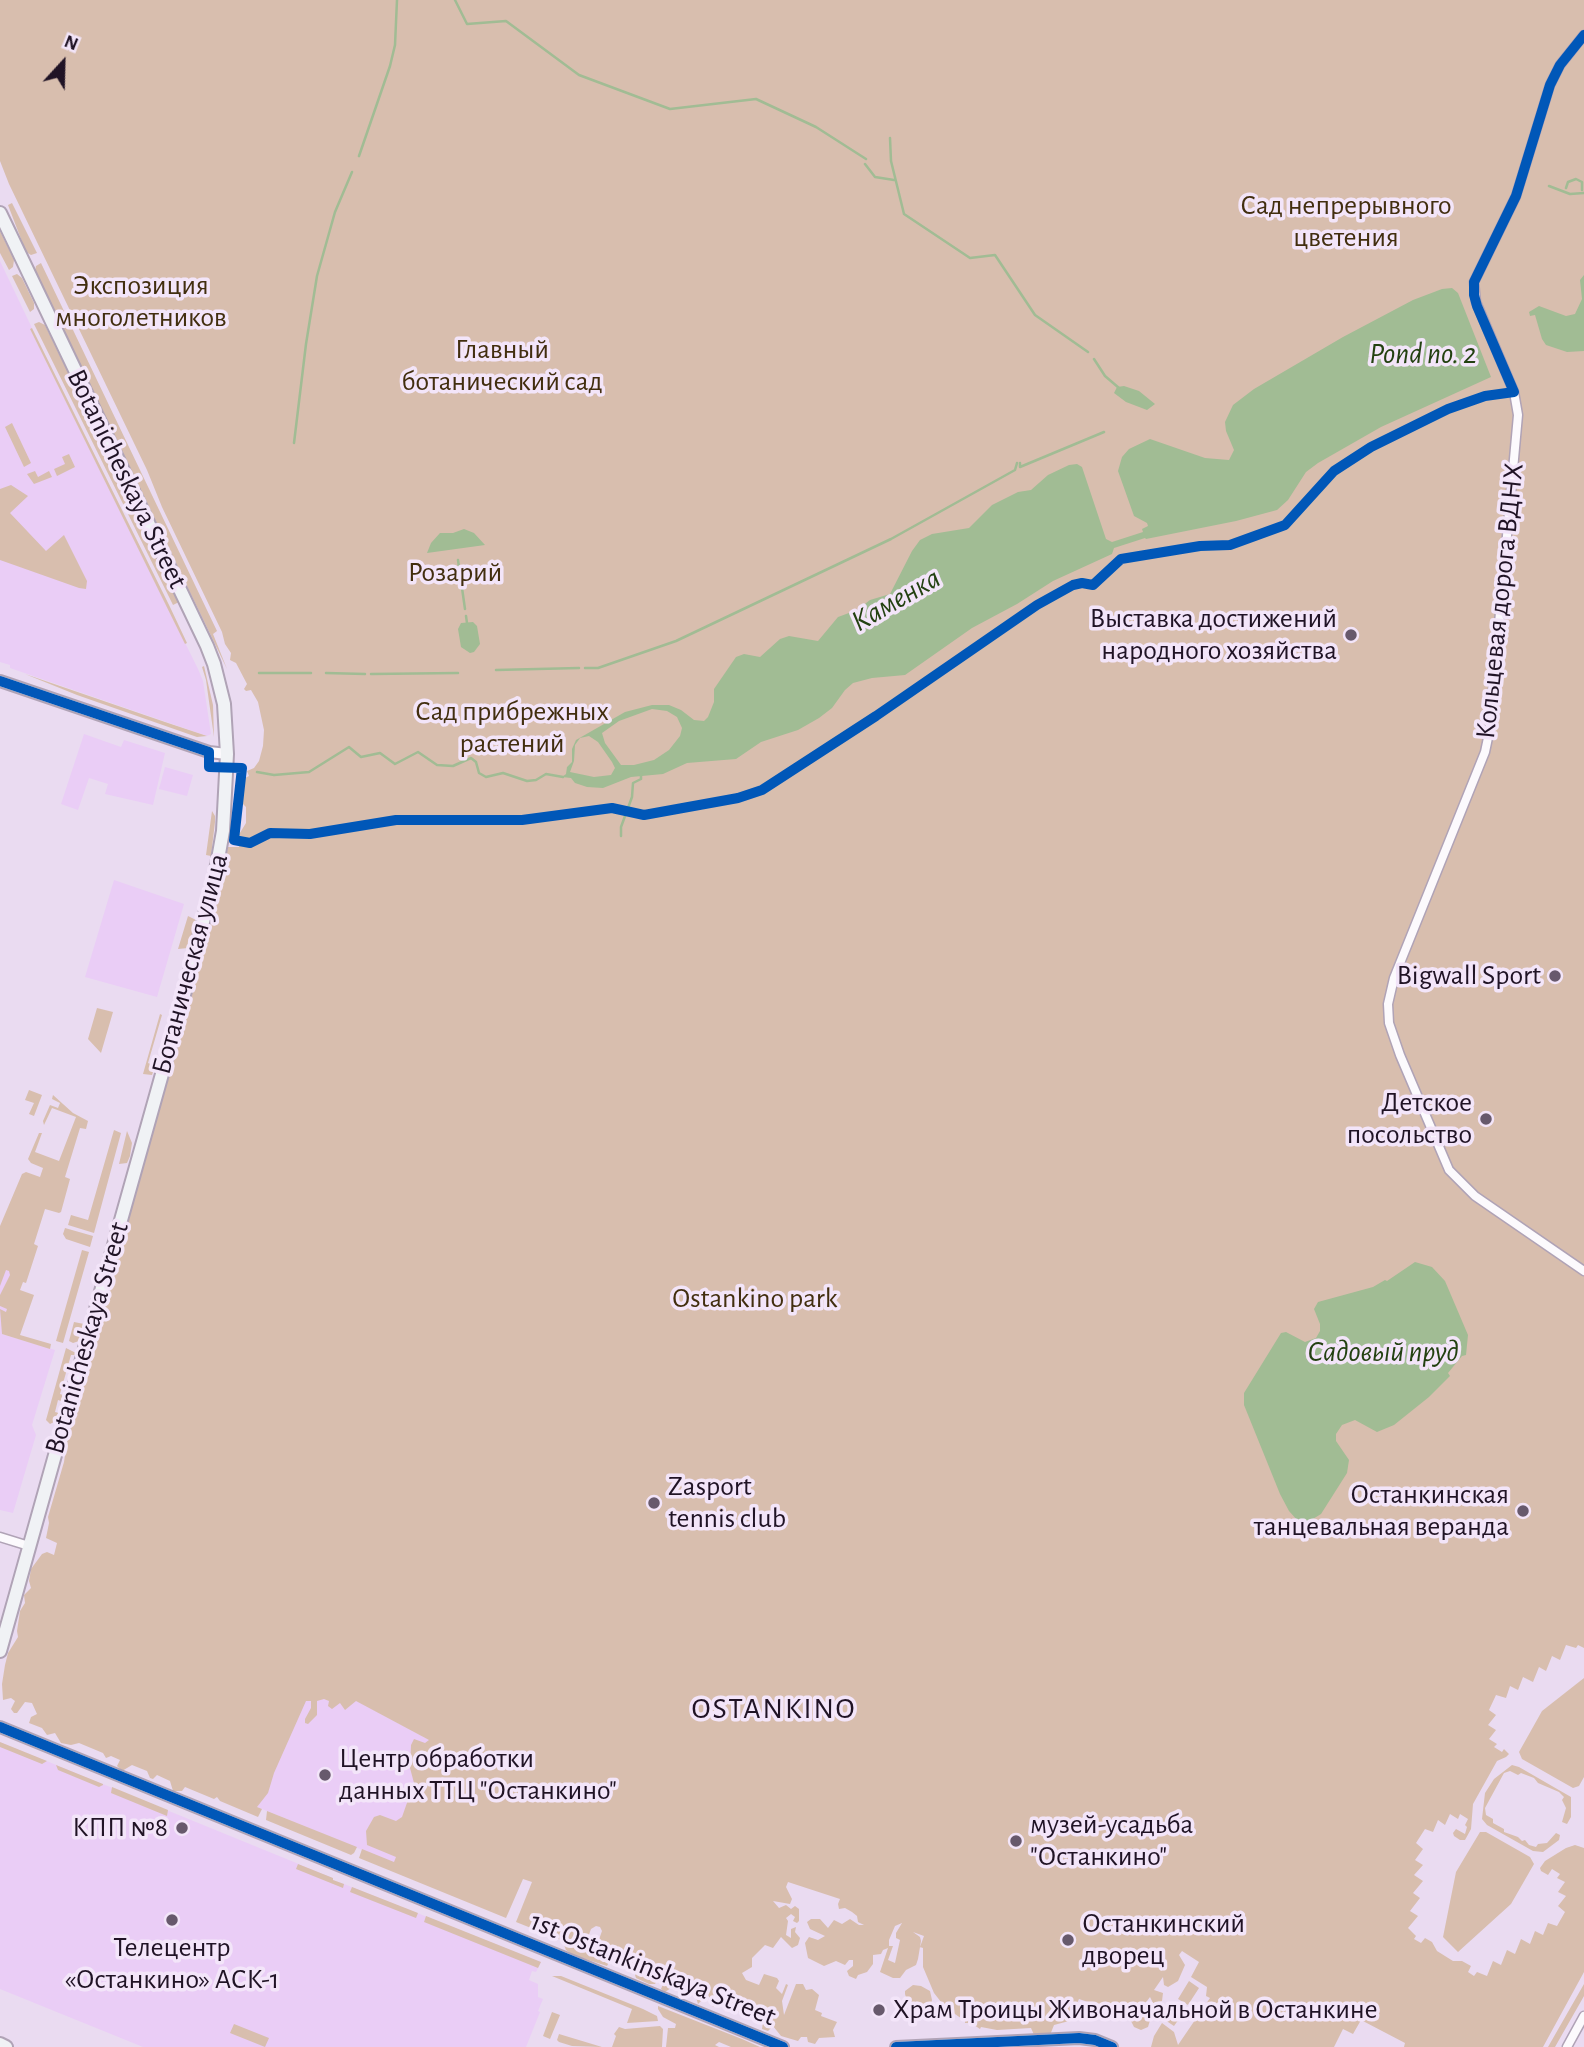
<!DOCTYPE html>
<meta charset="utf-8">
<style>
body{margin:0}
#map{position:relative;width:1584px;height:2047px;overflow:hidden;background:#eadbf1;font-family:"Alegreya Sans",sans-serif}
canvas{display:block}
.north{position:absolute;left:28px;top:28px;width:70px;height:70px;-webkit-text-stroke:5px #f3e5f9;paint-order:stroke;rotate:22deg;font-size:19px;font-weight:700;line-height:28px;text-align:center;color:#201325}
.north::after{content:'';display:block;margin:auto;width:24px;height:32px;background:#201325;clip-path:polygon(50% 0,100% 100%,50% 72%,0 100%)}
</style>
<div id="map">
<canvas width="1584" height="2047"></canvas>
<div class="north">N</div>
</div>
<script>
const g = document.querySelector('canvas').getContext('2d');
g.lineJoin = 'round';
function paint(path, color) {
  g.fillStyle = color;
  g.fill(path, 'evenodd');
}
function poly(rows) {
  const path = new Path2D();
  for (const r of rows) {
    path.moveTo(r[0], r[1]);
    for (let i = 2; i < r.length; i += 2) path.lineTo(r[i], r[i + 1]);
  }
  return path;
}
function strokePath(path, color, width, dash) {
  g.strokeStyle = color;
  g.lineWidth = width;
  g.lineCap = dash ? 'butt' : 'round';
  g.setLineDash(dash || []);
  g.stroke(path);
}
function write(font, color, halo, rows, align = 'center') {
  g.font = font + ' "Alegreya Sans",sans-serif';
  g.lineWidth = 7;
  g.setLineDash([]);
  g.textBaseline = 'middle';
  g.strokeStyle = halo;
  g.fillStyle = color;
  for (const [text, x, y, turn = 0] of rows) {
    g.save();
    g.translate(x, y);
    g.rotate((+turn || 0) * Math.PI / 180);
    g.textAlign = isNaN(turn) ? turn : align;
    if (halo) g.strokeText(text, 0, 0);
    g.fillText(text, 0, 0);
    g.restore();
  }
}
paint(poly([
 [0,261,32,328,30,329,198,669,203,681,211,734,207,736,10,668,10,665,0,662],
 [84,734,121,747,124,740,165,753,153,805,105,794,108,784,89,778,78,810,61,804],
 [165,767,193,775,187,796,159,789],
 [114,880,184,904,157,997,85,977],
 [35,1209,2,1334,55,1350,32,1425,36,1435,13,1513,0,1510,0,1235],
 [313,1677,444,1748,425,1786,394,1863,257,1807],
 [0,1742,333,1878,333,1880,344,1884,541,1962,536,1972,532,1971,529,1980,538,1984,538,1997,543,1999,538,2011,540,2012,526,2047,143,2047,0,1989]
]), '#eacdf6');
paint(poly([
 [0,0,1584,0,1584,1648,1578,1645,1576,1648,1566,1645,1560,1660,1552,1656,1546,1671,1539,1667,1533,1682,1523,1677,1518,1690,1510,1686,1506,1698,1496,1695,1489,1710,1496,1715,1488,1725,1496,1730,1489,1739,1497,1744,1494,1747,1502,1752,1504,1749,1509,1754,1506,1757,1497,1761,1473,1804,1471,1829,1465,1840,1460,1840,1454,1836,1453,1833,1456,1829,1465,1834,1467,1827,1465,1825,1468,1819,1460,1814,1458,1819,1450,1814,1445,1825,1438,1820,1433,1832,1425,1829,1416,1843,1423,1849,1415,1860,1423,1865,1414,1875,1423,1881,1413,1893,1420,1898,1410,1911,1418,1916,1408,1928,1416,1936,1414,1939,1421,1943,1425,1938,1432,1942,1437,1951,1453,1961,1462,1961,1471,1966,1468,1972,1474,1976,1477,1972,1487,1976,1493,1961,1501,1965,1507,1950,1515,1954,1521,1939,1530,1944,1535,1931,1543,1935,1548,1923,1557,1926,1565,1912,1558,1906,1566,1896,1558,1892,1565,1882,1557,1878,1560,1874,1552,1869,1548,1875,1541,1871,1540,1868,1545,1861,1566,1848,1575,1845,1584,1848,1584,1972,1543,2047,1404,2047,1405,2043,1361,2020,1353,2034,1343,2029,1334,2047,1151,2047,1154,2036,1162,2023,1174,2032,1178,2045,1210,1998,1206,1996,1207,1987,1191,1977,1199,1962,1182,1951,1179,1955,1185,1965,1178,1981,1168,1987,1164,1985,1163,1977,1154,1990,1163,1993,1162,2001,1153,2003,1150,1997,1138,2013,1144,2011,1151,2017,1148,2027,1141,2030,1134,2027,1130,2019,1114,2012,1115,2010,1109,2008,1108,2010,1100,2007,1100,2004,1095,2002,1094,2004,1079,1999,1069,2021,1054,2025,1050,2035,1035,2037,1031,2028,997,2030,981,2027,980,2029,971,2023,965,2023,965,2021,945,2007,934,1993,923,1967,923,1948,920,1947,924,1936,913,1932,920,1937,921,1941,918,1959,916,1965,906,1970,900,1978,893,1978,880,1972,888,1948,883,1950,881,1954,873,1955,873,1964,867,1972,858,1975,856,1979,849,1976,847,1971,853,1966,853,1960,849,1960,845,1965,836,1961,824,1966,808,1958,805,1943,809,1937,818,1940,825,1936,810,1929,807,1922,811,1919,820,1919,828,1928,834,1920,842,1924,850,1919,859,1925,864,1925,858,1922,857,1916,852,1912,845,1908,839,1909,838,1904,840,1899,788,1882,786,1887,792,1899,790,1904,773,1901,779,1908,786,1905,791,1909,795,1906,799,1909,799,1921,797,1923,793,1921,795,1917,791,1914,786,1918,788,1921,786,1935,791,1938,791,1929,796,1927,795,1932,800,1938,798,1945,792,1948,781,1937,773,1948,765,1945,752,1958,752,1967,742,1973,746,1980,759,1985,764,1974,777,1978,779,1981,776,1988,782,1994,786,1984,788,1985,782,2001,784,2015,796,1984,803,1984,806,1990,812,1989,819,1995,815,2010,822,2013,821,2016,837,2022,833,2030,835,2037,819,2038,815,2044,808,2042,807,2037,801,2037,798,2041,781,2036,773,2026,768,2031,762,2029,763,2022,723,2006,713,2007,709,2000,704,1998,698,2004,695,1994,674,1986,665,1992,661,1989,664,1982,658,1979,655,1984,649,1984,636,1978,635,1975,637,1971,610,1960,607,1966,573,1955,566,1950,564,1945,566,1942,516,1922,532,1882,523,1879,506,1918,359,1858,362,1849,394,1862,396,1857,367,1845,366,1831,374,1817,380,1815,396,1821,402,1817,414,1783,410,1768,411,1745,414,1739,425,1743,429,1740,356,1701,345,1710,340,1703,332,1709,328,1706,329,1701,324,1699,317,1701,317,1715,308,1724,305,1723,305,1719,311,1708,311,1701,306,1701,274,1773,268,1793,257,1807,262,1809,258,1817,220,1801,217,1797,214,1799,185,1787,182,1791,173,1791,170,1781,157,1775,153,1779,150,1778,147,1771,132,1765,122,1771,117,1766,120,1760,111,1756,106,1758,103,1753,79,1743,71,1745,61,1743,55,1733,47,1735,42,1728,29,1723,31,1717,37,1714,32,1703,25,1702,17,1713,14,1713,11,1709,15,1701,11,1698,3,1700,2,1684,5,1665,8,1653,18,1637,17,1631,20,1611,25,1603,24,1595,31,1588,29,1581,31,1569,42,1554,47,1552,54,1555,57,1543,46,1538,49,1523,48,1517,64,1462,66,1448,63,1451,75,1406,74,1402,80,1389,221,882,228,847,239,847,238,836,246,823,246,807,243,804,242,794,239,792,245,778,249,776,247,771,254,768,259,761,263,746,264,730,258,702,251,690,246,691,244,689,247,684,236,663,230,660,231,653,225,644,222,632,162,507,147,470,9,184,0,161],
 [902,1923,896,1933,896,1938,900,1940,895,1963,888,1960,893,1946,889,1946,889,1940,895,1926],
 [596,1926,600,1927,602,1931,595,1951,590,1952,585,1946,591,1929],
 [12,203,37,253,31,255,26,252,8,205],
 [0,231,14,260,13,267,9,270,0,253],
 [41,263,217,631,213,634,227,669,35,271,36,266],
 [17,274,22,278,34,303,34,309,30,312,12,276],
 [39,322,45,325,179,602,173,605,34,324],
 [32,328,170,607,187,643,185,644,30,329],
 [12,423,31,463,24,467,5,427],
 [69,454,75,467,57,476,54,469,65,464,62,457],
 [35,471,38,477,49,471,52,477,34,484,27,474],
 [11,485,28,496,10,513,46,551,64,535,87,581,86,589,79,588,0,560,0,489],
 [204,666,213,705,214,737,206,680,202,667],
 [25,674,165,722,207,736,197,737,77,695],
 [212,811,215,816,215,822,211,856,206,855],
 [188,916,196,920,188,948,178,949],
 [97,1008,113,1012,101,1053,88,1039],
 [160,1014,162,1015,148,1063,155,1066,152,1075,143,1074],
 [29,1090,42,1095,34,1116,29,1114,34,1103,25,1100],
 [53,1095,73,1113,88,1121,86,1129,80,1128,65,1177,70,1179,61,1212,59,1213,45,1209,34,1244,38,1246,26,1283,23,1282,20,1290,34,1295,20,1335,51,1344,50,1349,2,1334,0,1309,6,1312,7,1309,0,1306,0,1295,10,1275,9,1271,6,1270,0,1286,0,1226,22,1174,26,1172,40,1177,43,1168,31,1163,28,1159,39,1133,42,1133,35,1152,59,1161,76,1117,52,1108,44,1125,43,1121,50,1105,58,1108,60,1103,52,1099],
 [114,1130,121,1133,94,1233,68,1225,71,1215,88,1220],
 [127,1131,132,1143,130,1156,127,1163,119,1164],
 [65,1228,93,1236,90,1247,66,1239,63,1234],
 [82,1250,89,1252,63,1343,56,1341],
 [74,1322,84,1324,79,1341,73,1343,69,1341],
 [66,1348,76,1353,75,1355,71,1355,60,1394,63,1395,61,1401,58,1400,55,1412,59,1413,58,1420,50,1424,46,1420],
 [1584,1678,1584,1777,1579,1786,1573,1788,1522,1759,1519,1752,1542,1711],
 [0,1742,47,1761,42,1764,0,1747],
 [56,1765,103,1784,103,1785,99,1787,58,1770],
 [1512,1765,1519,1767,1571,1797,1571,1817,1567,1824,1562,1822,1566,1808,1562,1800,1564,1797,1559,1792,1538,1783,1534,1778,1521,1773,1518,1775,1510,1771,1504,1773,1485,1808,1486,1815,1493,1819,1493,1823,1504,1829,1504,1832,1518,1837,1522,1841,1525,1840,1529,1845,1536,1847,1538,1844,1547,1843,1556,1833,1560,1835,1559,1840,1543,1852,1533,1851,1487,1825,1482,1819,1485,1793,1494,1779],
 [112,1787,168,1810,167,1816,111,1793],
 [267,1811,357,1847,354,1853,351,1855,266,1820],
 [1480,1832,1486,1832,1530,1857,1534,1864,1511,1904,1458,1952,1443,1937,1456,1872],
 [298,1864,333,1878,333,1880,344,1884,343,1888,296,1869],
 [352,1887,418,1913,416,1918,350,1892],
 [426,1916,541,1962,538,1968,424,1922],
 [552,1976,561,1976,643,2009,657,2016,658,2021,627,2023,632,2009],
 [1189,1981,1199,1988,1188,2005,1178,1999],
 [1584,1984,1584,1996,1555,2047,1548,2047],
 [913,1985,921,1986,930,1991,932,2000,929,2011,921,2018,910,2011,905,1994,905,1991],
 [1176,2002,1186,2009,1174,2026,1165,2020],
 [658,2006,742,2039,760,2047,731,2047,719,2042,715,2045,719,2047,666,2047,668,2028,675,2028,676,2024,663,2017,658,2009],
 [552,2012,560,2015,550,2039,543,2036],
 [234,2024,269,2038,265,2047,230,2033],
 [660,2026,663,2029,662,2047,612,2047,616,2036,614,2034,619,2027,625,2029],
 [559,2034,602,2047,572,2046,559,2042,557,2040]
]), '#d8beae');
paint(poly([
 [1584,275,1584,351,1567,352,1546,345,1542,339,1535,315,1530,316,1529,312,1539,306,1566,316,1575,314,1582,299,1580,280],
 [1452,288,1458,293,1491,377,1381,427,1318,463,1306,472,1288,500,1277,510,1236,521,1146,539,1145,538,1114,548,1112,554,1053,581,1017,604,972,628,905,675,872,678,853,683,845,690,832,708,819,718,798,730,761,742,736,759,687,763,663,774,631,777,603,788,587,787,575,783,571,778,562,777,566,774,567,767,572,762,572,749,576,740,625,712,652,705,669,705,681,710,694,720,704,721,708,717,714,702,714,689,736,657,744,654,760,657,780,639,789,636,818,641,838,617,857,610,870,600,890,594,912,551,920,540,932,534,969,528,992,505,1018,492,1031,490,1048,475,1069,465,1077,464,1082,467,1106,539,1112,542,1143,532,1142,529,1148,526,1147,523,1134,516,1118,471,1122,457,1129,449,1150,439,1205,458,1229,460,1234,450,1226,431,1225,422,1233,405,1254,389,1343,337,1413,300,1442,289],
 [652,709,667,711,677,717,682,728,680,736,669,750,654,760,634,765,621,765,605,743,602,733,619,721],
 [589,736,598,742,612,762,615,768,611,775,594,777,570,772,574,761,575,745,580,738],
 [1124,386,1139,391,1155,404,1147,410,1126,402,1114,393,1117,387],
 [464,529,474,533,485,545,427,553,431,543,440,533,453,533],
 [473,622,477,626,480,644,474,652,470,653,461,647,458,629,461,623],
 [1415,1262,1432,1267,1445,1281,1468,1335,1466,1355,1462,1356,1448,1373,1450,1376,1429,1397,1394,1425,1377,1432,1355,1420,1342,1425,1336,1434,1336,1441,1349,1460,1347,1473,1321,1514,1308,1522,1298,1521,1289,1511,1280,1494,1244,1405,1244,1393,1281,1333,1286,1332,1305,1342,1316,1338,1320,1331,1320,1324,1314,1309,1318,1302,1373,1287,1385,1280,1387,1281]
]), '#a1bc94');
strokePath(poly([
 [455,0,467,24,506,21,579,75,670,109,756,99,816,127,866,159],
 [890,138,891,161,904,214,970,258,995,255,1035,315,1088,352],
 [359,156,390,66,395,45,397,0],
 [865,164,875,177,894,180],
 [1549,186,1570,194,1584,193],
 [1566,188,1568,182,1576,179,1582,182,1582,190],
 [1094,359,1105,376,1119,388],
 [294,443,306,344,317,276,335,212,352,172],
 [1020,463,1020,467,1104,432],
 [458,560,465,609],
 [466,616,467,623],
 [585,668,598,668,676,641,891,539,1015,470,1017,463],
 [496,670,579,668],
 [259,673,311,673],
 [326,673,365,674],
 [371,674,458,673],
 [257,772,274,775,309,772,349,747,361,757,380,753,395,764,418,752,437,765,453,766,471,758,476,762,479,773,486,777,503,773,527,781,536,780,546,774,563,777],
 [621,836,621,827,632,797,633,783,641,779,641,773]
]), '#a1bc94', 2.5);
const minor = poly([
 [1584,35,1560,65,1550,85,1516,196,1474,282,1476,302,1514,392,1518,415,1489,733,1485,752,1394,978,1388,1004,1389,1023,1400,1055,1449,1170,1475,1196,1584,1271],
 [0,1537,29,1546],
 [1567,2047,1584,2016]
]);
const tertiary = poly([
 [0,681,209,752,227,754],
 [0,1727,783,2047],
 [896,2047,1079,2038,1095,2040,1112,2047]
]);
const secondary = poly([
 [0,213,207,646,214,664,224,704,227,754,223,831,215,876,180,1010,0,1651],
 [0,2044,6,2047]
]);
strokePath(minor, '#b0a3b6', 11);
strokePath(tertiary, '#b0a3b6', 14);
strokePath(secondary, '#b0a3b6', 16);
strokePath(minor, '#fcfafd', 8);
strokePath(tertiary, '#fcfafd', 10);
strokePath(secondary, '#f0f2f5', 12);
strokePath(poly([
 [0,681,209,752,209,767,242,768,234,840,250,843,270,833,310,834,396,820,522,820,612,808,644,815,738,798,762,790,876,716,1037,605,1073,585,1082,583,1093,585,1121,559,1200,546,1230,545,1285,525,1334,471,1371,447,1448,409,1485,396,1514,392,1477,306,1474,295,1474,282,1516,196,1550,85,1560,65,1584,35],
 [0,1727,783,2047],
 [896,2047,1079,2038,1095,2040,1112,2047]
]), '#0057b8', 10);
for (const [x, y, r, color] of [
 [1351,635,7,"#67596c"],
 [1555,976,7,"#67596c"],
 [1486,1119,7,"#67596c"],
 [654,1503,7,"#67596c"],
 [1523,1511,7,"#67596c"],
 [325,1775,7,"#67596c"],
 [182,1828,7,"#67596c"],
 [1016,1841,7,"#67596c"],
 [172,1920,7,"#67596c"],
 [1068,1940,7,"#67596c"],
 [879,2010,7,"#67596c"]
]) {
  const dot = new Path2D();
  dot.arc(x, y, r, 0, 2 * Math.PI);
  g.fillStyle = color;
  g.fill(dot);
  strokePath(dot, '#f3e5f9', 2.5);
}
write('28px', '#422e0f', '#f3e5f9', [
 ["Сад непрерывного",1346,206],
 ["цветения",1346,238],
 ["Экспозиция",141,286],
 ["многолетников",141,318],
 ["Главный",502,350],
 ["ботанический сад",502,382],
 ["Розарий",455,573],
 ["Сад прибрежных",512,712],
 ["растений",512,744],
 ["Ostankino park",755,1299]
]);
write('28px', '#201325', '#f3e5f9', [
 ["Botanicheskaya Street",127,479,64],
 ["Кольцевая дорога ВДНХ",1500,601,-84],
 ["Ботаническая улица",190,964,-75],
 ["Botanicheskaya Street",87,1338,-74],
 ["1st Ostankinskaya Street",653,1969,22]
]);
write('28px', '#201325', '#f3e5f9', [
 ["Выставка достижений",1337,619],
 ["народного хозяйства",1337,651],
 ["Bigwall Sport",1541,976],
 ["Детское",1472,1103],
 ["посольство",1472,1135],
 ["Zasport",668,1487,"left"],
 ["tennis club",668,1519,"left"],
 ["Останкинская",1509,1495],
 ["танцевальная веранда",1509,1527],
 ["Центр обработки",339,1759,"left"],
 ["данных ТТЦ \"Останкино\"",339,1791,"left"],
 ["музей-усадьба",1030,1825,"left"],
 ["\"Останкино\"",1030,1857,"left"],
 ["КПП №8",168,1828],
 ["Останкинский",1082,1924,"left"],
 ["дворец",1082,1956,"left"],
 ["Телецентр",172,1948,"center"],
 ["«Останкино» АСК-1",172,1980,"center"],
 ["Храм Троицы Живоначальной в Останкине",893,2010,"left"]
], 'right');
write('italic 30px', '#234111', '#f3e5f9', [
 ["Pond no. 2",1423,354],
 ["Каменка",896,600,-30],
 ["Садовый пруд",1383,1352]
]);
g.letterSpacing = '2px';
write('30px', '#201325', '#f3e5f9', [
 ["OSTANKINO",774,1709]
]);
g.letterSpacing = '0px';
</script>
